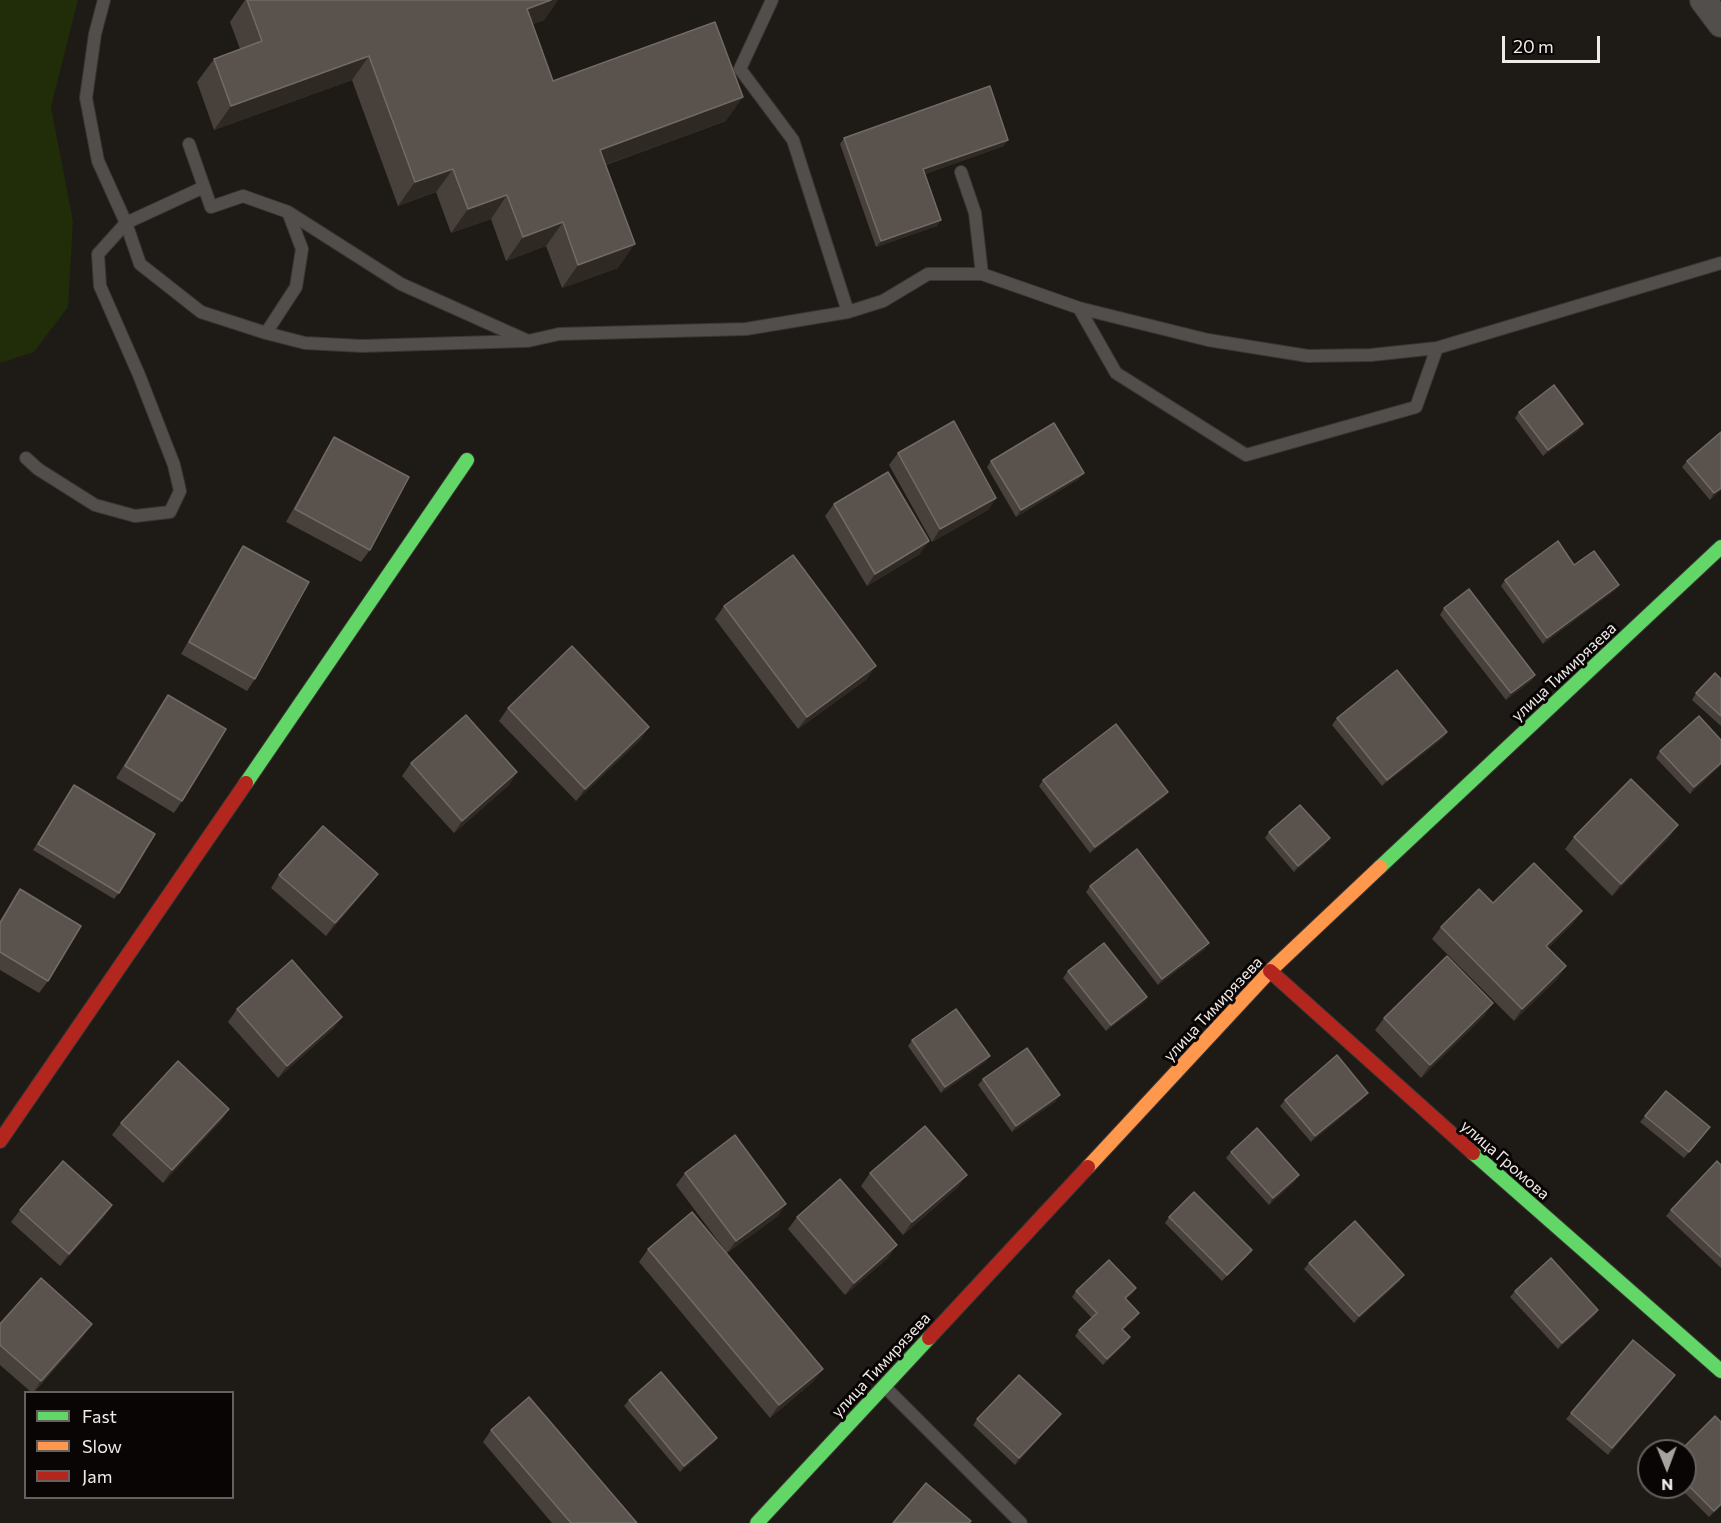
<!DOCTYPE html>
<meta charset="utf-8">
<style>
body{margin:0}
#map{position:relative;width:1721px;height:1523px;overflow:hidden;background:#1e1a16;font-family:Commissioner,sans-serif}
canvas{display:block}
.legend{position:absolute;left:24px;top:1391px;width:210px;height:108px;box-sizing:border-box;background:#080504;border:2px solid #65615f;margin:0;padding:8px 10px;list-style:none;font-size:18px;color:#f1ebe7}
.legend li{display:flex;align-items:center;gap:12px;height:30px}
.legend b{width:30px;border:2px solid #65615f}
.north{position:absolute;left:1637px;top:1439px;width:60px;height:60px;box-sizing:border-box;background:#080504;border:2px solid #65615f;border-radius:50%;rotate:179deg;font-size:16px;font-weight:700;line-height:24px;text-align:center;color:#f1ebe7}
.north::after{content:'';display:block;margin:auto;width:21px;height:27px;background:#a7a29e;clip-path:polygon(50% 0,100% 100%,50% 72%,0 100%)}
.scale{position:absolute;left:1502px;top:36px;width:98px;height:27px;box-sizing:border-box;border:3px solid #f1ebe7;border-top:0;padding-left:8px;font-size:18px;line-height:21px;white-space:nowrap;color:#f1ebe7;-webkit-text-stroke:4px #080504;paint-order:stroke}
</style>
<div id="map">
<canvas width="1721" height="1523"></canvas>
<ul class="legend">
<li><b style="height:8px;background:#63d668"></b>Fast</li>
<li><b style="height:8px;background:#ff974d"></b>Slow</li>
<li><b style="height:8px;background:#b3261e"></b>Jam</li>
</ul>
<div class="north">N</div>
<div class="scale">20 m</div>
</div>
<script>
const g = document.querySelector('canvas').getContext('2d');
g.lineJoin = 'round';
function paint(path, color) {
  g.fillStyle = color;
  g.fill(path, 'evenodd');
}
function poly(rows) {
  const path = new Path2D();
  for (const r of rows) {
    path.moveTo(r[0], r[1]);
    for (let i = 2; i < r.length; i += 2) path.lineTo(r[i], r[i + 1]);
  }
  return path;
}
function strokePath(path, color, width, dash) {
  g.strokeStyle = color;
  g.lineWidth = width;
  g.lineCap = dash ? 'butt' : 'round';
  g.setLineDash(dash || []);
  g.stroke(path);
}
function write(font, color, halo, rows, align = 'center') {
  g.font = font + ' Commissioner,sans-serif';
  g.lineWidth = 6;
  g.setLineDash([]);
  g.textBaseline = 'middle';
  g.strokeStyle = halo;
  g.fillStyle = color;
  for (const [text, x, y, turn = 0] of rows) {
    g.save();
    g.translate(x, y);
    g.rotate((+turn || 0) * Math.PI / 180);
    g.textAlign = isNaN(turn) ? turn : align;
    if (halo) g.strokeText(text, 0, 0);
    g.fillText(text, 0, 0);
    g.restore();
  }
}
paint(poly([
 [0,0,78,0,51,107,73,221,68,307,34,352,0,363]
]), '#212c09');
const lane = poly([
 [104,0,95,34,86,98,98,161,126,223,140,264,201,312,266,333,305,343,362,346,524,341],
 [772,0,740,69,793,140,848,312],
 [189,144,211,207,243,196,288,212,401,284,528,341,559,334,746,329,848,312,883,301,928,274,982,274,1079,308,1208,340,1308,356,1371,355,1437,348,1721,263],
 [961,172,975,213,982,274],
 [1079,308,1116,373,1246,455,1416,407,1437,348],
 [266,333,296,287,302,249,288,212],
 [26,458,38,469,95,505,135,516,170,512,180,491,174,465,139,375,100,286,98,254,126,223,204,187],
 [885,1387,1021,1523]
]);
const street = poly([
 [1703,0,1721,24]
]);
const fast = poly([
 [246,783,467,460],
 [1380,867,1721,547],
 [1473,1153,1721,1371],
 [757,1523,929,1338]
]);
const slow = poly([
 [1088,1167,1270,971,1380,867]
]);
const jam = poly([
 [1270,971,1473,1153],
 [0,1141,246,783],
 [929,1338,1088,1167]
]);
strokePath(lane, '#393634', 14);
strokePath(street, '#393634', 28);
strokePath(fast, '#393634', 16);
strokePath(slow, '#393634', 16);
strokePath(jam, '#393634', 16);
strokePath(lane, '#514e4c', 12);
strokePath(street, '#514e4c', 26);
strokePath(fast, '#63d668', 14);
strokePath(slow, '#ff974d', 14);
strokePath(jam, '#b3261e', 14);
paint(poly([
 [245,0,558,0,544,20,533,24,553,81,726,121,606,165,618,268,562,288,546,246,506,261,491,219,451,233,436,192,398,206,352,80,214,130,197,82,214,59,240,49,230,22],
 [844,138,1004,146,925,174,941,220,937,226,876,247,840,144],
 [1519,412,1579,430,1543,456,1515,418],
 [1721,432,1721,490,1710,500,1682,467,1687,461],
 [334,437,370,550,361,562,286,522,326,450],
 [898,453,996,498,988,510,932,542,889,465],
 [991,461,1079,479,1016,517,987,467],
 [834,504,920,554,867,586,825,516],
 [243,546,255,679,247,691,181,654,235,558],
 [1574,565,1619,585,1614,591,1543,644,1501,586,1505,580],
 [724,606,867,679,798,729,715,619],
 [1444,608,1535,675,1531,681,1506,700,1440,615],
 [1721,679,1721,726,1692,700,1696,693],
 [168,695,182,801,174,813,116,778,160,707],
 [508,708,641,739,576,801,499,721],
 [1337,718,1447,732,1443,738,1382,786,1332,725],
 [1660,751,1721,765,1690,794,1656,758],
 [411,763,517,772,509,785,454,833,402,776],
 [1043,780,1168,792,1163,798,1090,853,1039,786],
 [74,785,119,893,114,899,33,850],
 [1269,832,1325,845,1294,872,1265,838],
 [1574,837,1669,838,1612,896,1565,849],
 [378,874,369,886,326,936,271,888,279,875],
 [1090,886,1205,949,1158,985,1086,892],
 [20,889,48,981,39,993,0,970,0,921],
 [1493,903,1582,911,1573,923,1548,948,1566,966,1557,979,1514,1021,1432,939,1441,927],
 [1068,971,1147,997,1143,1003,1106,1031,1063,978],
 [237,1009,342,1017,333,1029,278,1078,228,1022],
 [1485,1015,1421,1078,1375,1030,1384,1018],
 [912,1040,990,1056,985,1062,941,1093,908,1046],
 [983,1079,1056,1101,1012,1132,978,1085],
 [1363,1099,1311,1142,1280,1106,1285,1100],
 [229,1109,221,1121,163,1183,112,1135,121,1123],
 [1645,1116,1705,1133,1684,1158,1640,1122],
 [1231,1152,1295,1181,1269,1205,1226,1158],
 [1721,1165,1721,1268,1666,1216,1671,1210],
 [685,1173,778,1216,727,1253,676,1185],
 [870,1173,958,1187,903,1235,861,1186],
 [112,1205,104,1217,60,1266,11,1222,20,1210],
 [797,1217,888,1258,845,1295,788,1229],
 [1169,1217,1247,1256,1222,1281,1165,1223],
 [648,1249,814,1381,770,1418,639,1262],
 [1309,1263,1400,1281,1354,1323,1304,1269],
 [1136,1288,1132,1294,1126,1299,1139,1313,1135,1319,1123,1330,1130,1337,1125,1344,1103,1365,1075,1336,1079,1330,1092,1318,1072,1297,1076,1291],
 [1515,1291,1598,1310,1594,1316,1558,1349,1510,1297],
 [0,1324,83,1337,34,1392,31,1392,0,1365],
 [1670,1382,1608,1455,1566,1419,1571,1413],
 [629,1400,717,1438,712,1444,680,1472,624,1406],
 [977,1419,1056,1420,1015,1465,973,1425],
 [491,1430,637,1523,552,1523,483,1442],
 [1685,1451,1721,1506,1709,1517,1679,1487,1685,1487]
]), '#48403a');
paint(poly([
 [551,0,558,0,544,20,510,33,527,9],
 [369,56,352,80,214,130,231,106],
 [743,97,726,121,583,173,600,150],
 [1008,140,1004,146,919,176,923,169],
 [453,169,436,192,398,206,415,182],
 [507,195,491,219,451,233,468,209],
 [941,220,937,226,876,247,881,241],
 [563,222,546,246,506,261,523,237],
 [635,244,618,268,562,288,578,265],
 [1583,424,1579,430,1543,456,1548,450],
 [1084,473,1079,479,1016,517,1021,510],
 [1721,488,1721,490,1710,500,1714,493],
 [996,498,988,510,932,542,940,529],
 [929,541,920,554,867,586,875,574],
 [1619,585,1614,591,1543,644,1547,638],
 [876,666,867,679,798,729,807,717],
 [1535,675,1531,681,1506,700,1511,693],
 [649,727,641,739,576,801,585,789],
 [1447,732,1443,738,1382,786,1387,780],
 [1721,763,1721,765,1690,794,1694,787],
 [517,772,509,785,454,833,462,821],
 [1168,792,1163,798,1090,853,1095,847],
 [1678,825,1669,838,1612,896,1621,884],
 [1330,838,1325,845,1294,872,1298,866],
 [378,874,369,886,326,936,335,923],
 [1582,911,1573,923,1537,959,1546,946],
 [1209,943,1205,949,1158,985,1162,979],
 [1566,966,1557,979,1514,1021,1522,1009],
 [1147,997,1143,1003,1106,1031,1111,1025],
 [1493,1003,1485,1015,1421,1078,1430,1065],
 [342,1017,333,1029,278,1078,287,1066],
 [990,1056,985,1062,941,1093,945,1087],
 [1368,1093,1363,1099,1311,1142,1315,1136],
 [1060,1095,1056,1101,1012,1132,1016,1126],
 [229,1109,221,1121,163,1183,172,1170],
 [967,1175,958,1187,903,1235,912,1222],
 [1299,1175,1295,1181,1269,1205,1273,1198],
 [786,1204,778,1216,727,1253,736,1241],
 [112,1205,104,1217,60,1266,69,1254],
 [897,1245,888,1258,845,1295,854,1283],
 [1252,1250,1247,1256,1222,1281,1227,1275],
 [1404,1275,1400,1281,1354,1323,1359,1316],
 [1136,1288,1132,1294,1120,1304,1125,1298],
 [1598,1310,1594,1316,1558,1349,1562,1343],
 [1139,1313,1135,1319,1117,1336,1122,1329],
 [92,1324,83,1337,33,1392,41,1381],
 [1130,1337,1125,1344,1103,1365,1107,1359],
 [823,1369,814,1381,770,1418,779,1405],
 [1675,1375,1670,1382,1608,1455,1612,1448],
 [1061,1414,1056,1420,1015,1465,1019,1458],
 [717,1438,712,1444,680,1472,684,1466],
 [1721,1504,1721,1506,1709,1517,1714,1511]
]), '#2f2924');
const building = poly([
 [247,0,551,0,527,9,553,81,715,22,743,97,600,150,635,244,578,265,563,222,523,237,507,195,468,209,453,169,415,182,369,56,231,106,214,59,262,41,247,0],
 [990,86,1008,140,923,169,941,220,881,241,844,138,990,86],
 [1554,385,1583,424,1548,450,1519,412,1554,385],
 [954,421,996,498,940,529,898,453,954,421],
 [1054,423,1084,473,1021,510,991,461,1054,423],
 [1721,432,1721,488,1714,493,1687,461,1721,432],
 [334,437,409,477,370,550,295,509,334,437],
 [888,472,929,541,875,574,834,504,888,472],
 [1558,541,1574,565,1594,551,1619,585,1547,638,1505,580,1558,541],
 [243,546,309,582,255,679,189,642,243,546],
 [793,555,876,666,807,717,724,606,793,555],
 [1469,589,1535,675,1511,693,1444,608,1469,589],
 [572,646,649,727,585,789,508,708,572,646],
 [1397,670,1447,732,1387,780,1337,718,1397,670],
 [1715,673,1721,679,1721,716,1696,693,1715,673],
 [168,695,226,729,182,801,125,766,168,695],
 [466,715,517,772,462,821,411,763,466,715],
 [1699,716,1721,740,1721,763,1694,787,1660,751,1699,716],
 [1116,724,1168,792,1095,847,1043,780,1116,724],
 [1631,779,1678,825,1621,884,1574,837,1631,779],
 [74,785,155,834,119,893,38,844,74,785],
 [1300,805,1330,838,1298,866,1269,832,1300,805],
 [323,826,378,874,335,923,279,875,323,826],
 [1137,849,1209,943,1162,979,1090,886,1137,849],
 [1534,863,1582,911,1546,946,1566,966,1522,1009,1441,927,1479,889,1493,903,1534,863],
 [20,889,81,926,48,981,0,952,0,923,20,889],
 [1104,943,1147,997,1111,1025,1068,971,1104,943],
 [1447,956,1493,1003,1430,1065,1384,1018,1447,956],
 [292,960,342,1017,287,1066,237,1009,292,960],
 [956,1009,990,1056,945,1087,912,1040,956,1009],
 [1027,1048,1060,1095,1016,1126,983,1079,1027,1048],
 [1337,1055,1368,1093,1315,1136,1285,1100,1337,1055],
 [178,1061,229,1109,172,1170,121,1123,178,1061],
 [1666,1091,1710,1127,1689,1152,1645,1116,1666,1091],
 [925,1126,967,1175,912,1222,870,1173,925,1126],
 [1257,1128,1299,1175,1273,1198,1231,1152,1257,1128],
 [735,1135,786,1204,736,1241,685,1173,735,1135],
 [63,1161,112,1205,69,1254,20,1210,63,1161],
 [1717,1161,1721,1165,1721,1257,1671,1210,1717,1161],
 [840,1179,897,1245,854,1283,797,1217,840,1179],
 [1194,1192,1252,1250,1227,1275,1169,1217,1194,1192],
 [692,1212,823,1369,779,1405,648,1249,692,1212],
 [1355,1221,1404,1275,1359,1316,1309,1263,1355,1221],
 [1551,1258,1598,1310,1562,1343,1515,1291,1551,1258],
 [1109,1260,1136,1288,1125,1298,1139,1313,1122,1329,1130,1337,1107,1359,1079,1330,1097,1313,1076,1291,1109,1260],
 [41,1278,92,1324,41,1381,0,1345,0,1324,41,1278],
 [1633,1340,1675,1375,1612,1448,1571,1413,1633,1340],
 [661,1372,717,1438,684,1466,629,1400,661,1372],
 [1019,1375,1061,1414,1019,1458,977,1419,1019,1375],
 [529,1397,637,1523,571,1523,491,1430,529,1397],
 [1715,1416,1721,1422,1721,1504,1714,1511,1685,1482,1685,1451,1680,1451,1715,1416],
 [926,1483,971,1521,969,1523,893,1523,926,1483]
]);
paint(building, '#5a524d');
strokePath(building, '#726a65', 1.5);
write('16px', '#f1ebe7', '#080504', [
 ["улица Тимирязева",1564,672,-43],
 ["улица Тимирязева",1213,1009,-47],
 ["улица Громова",1505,1160,41],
 ["улица Тимирязева",881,1365,-47]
]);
</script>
